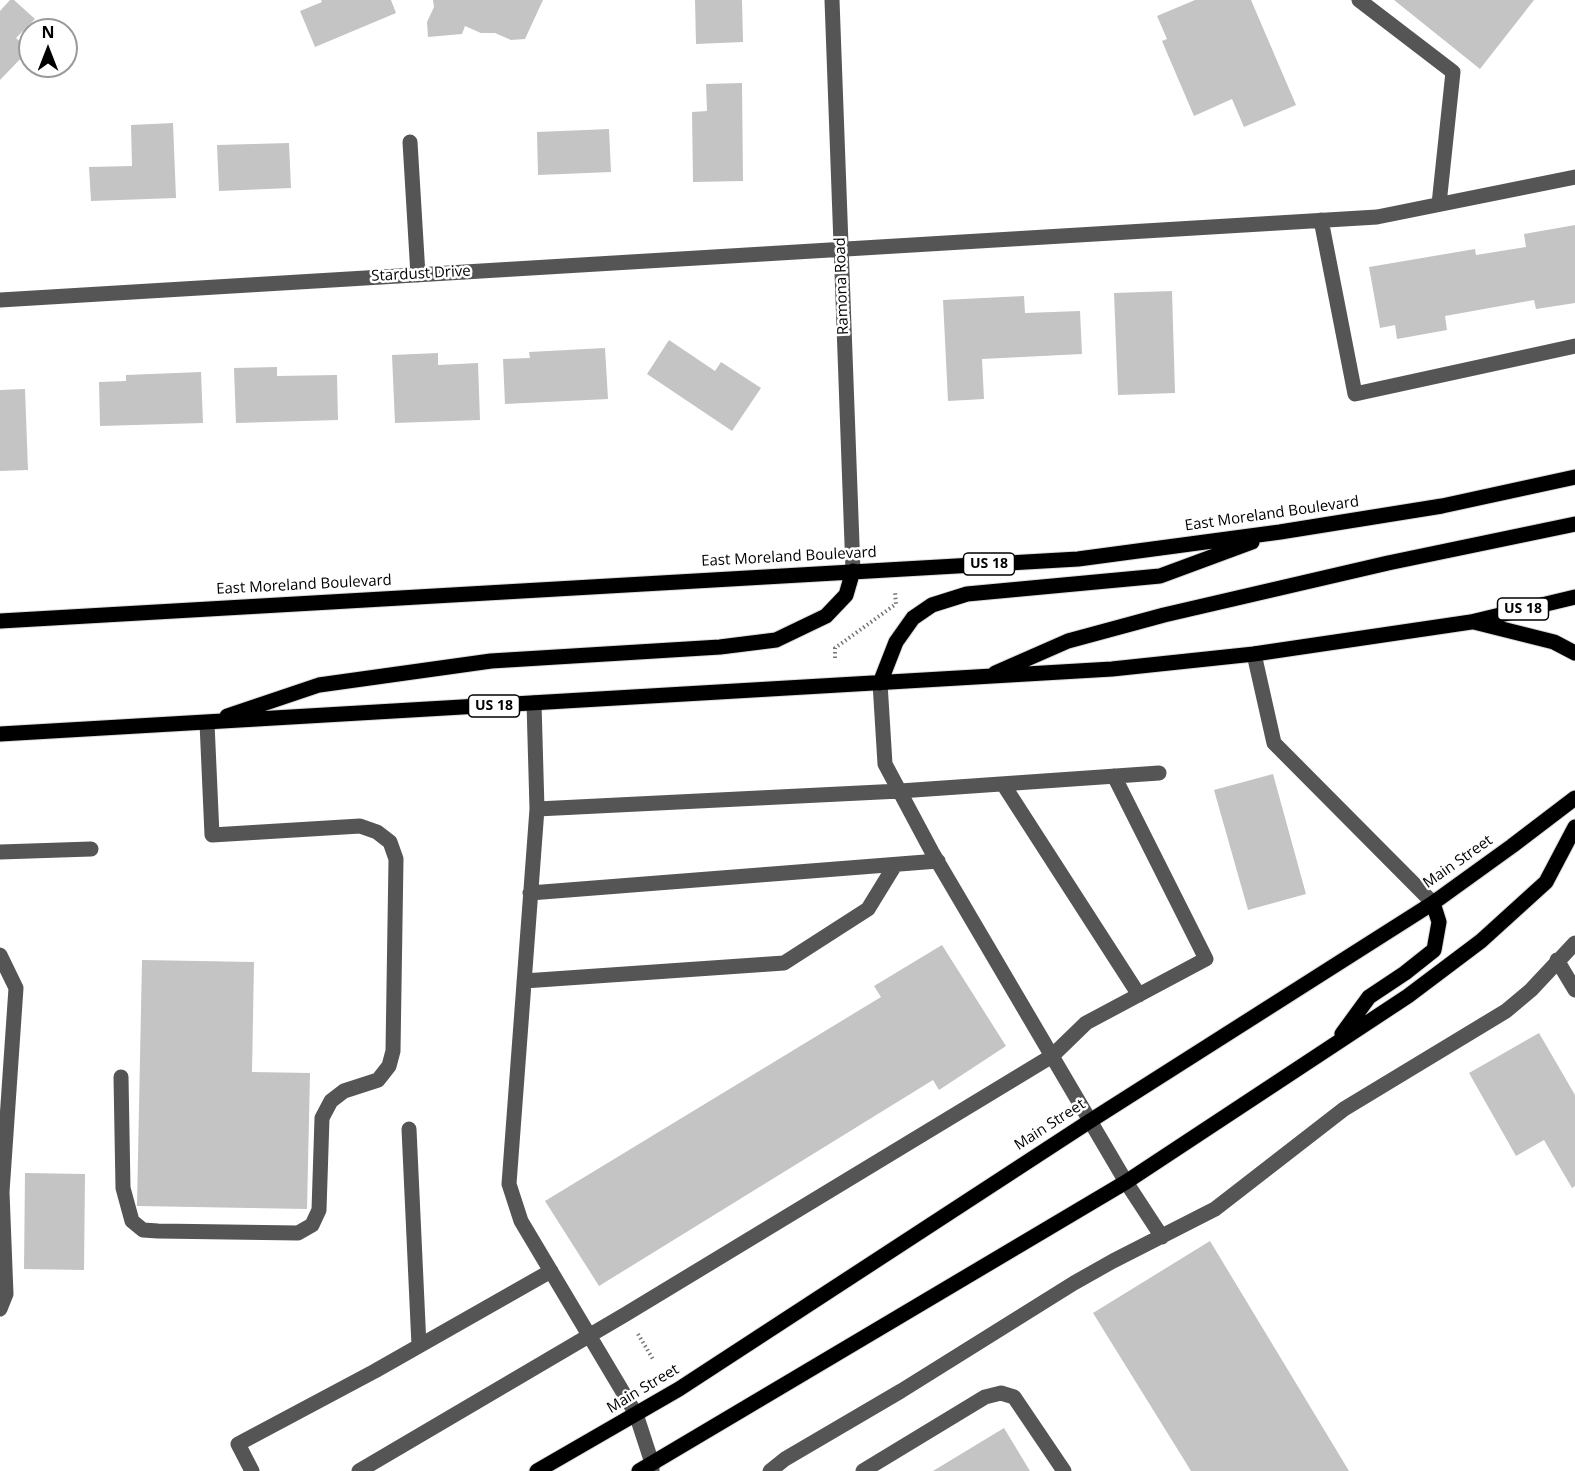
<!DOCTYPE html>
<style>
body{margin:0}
#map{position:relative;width:1575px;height:1471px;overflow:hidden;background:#fff;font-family:"Open Sans",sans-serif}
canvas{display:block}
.north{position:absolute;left:18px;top:18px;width:60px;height:60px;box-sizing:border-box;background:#fff;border:2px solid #999;border-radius:50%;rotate:0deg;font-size:16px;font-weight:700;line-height:24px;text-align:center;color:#000}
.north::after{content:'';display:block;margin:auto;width:21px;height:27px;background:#000;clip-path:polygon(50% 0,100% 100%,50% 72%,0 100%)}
</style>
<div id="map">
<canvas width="1575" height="1471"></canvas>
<div class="north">N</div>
</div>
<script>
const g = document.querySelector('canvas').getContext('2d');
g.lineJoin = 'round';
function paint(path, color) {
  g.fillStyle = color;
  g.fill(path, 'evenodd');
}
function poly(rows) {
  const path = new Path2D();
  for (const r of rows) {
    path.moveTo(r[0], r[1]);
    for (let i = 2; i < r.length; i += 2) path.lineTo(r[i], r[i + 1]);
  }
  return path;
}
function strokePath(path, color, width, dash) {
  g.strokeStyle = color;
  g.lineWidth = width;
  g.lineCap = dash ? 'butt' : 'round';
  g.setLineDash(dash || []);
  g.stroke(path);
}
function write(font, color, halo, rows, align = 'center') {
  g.font = font + ' "Open Sans",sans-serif';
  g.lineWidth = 5;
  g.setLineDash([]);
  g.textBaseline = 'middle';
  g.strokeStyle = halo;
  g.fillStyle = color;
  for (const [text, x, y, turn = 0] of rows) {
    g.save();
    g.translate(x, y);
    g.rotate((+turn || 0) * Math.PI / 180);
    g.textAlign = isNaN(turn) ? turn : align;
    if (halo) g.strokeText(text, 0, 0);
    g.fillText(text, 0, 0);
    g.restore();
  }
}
paint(poly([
 [10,0,14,0,35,19,16,38,29,50,0,80,0,11],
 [321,0,391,0,396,13,315,47,300,11,322,2],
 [433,0,543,0,525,39,511,40,495,33,481,33,465,26,462,34,428,37,427,22,434,7],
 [695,0,742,0,743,42,696,44],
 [1195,0,1251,0,1296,105,1244,127,1232,99,1194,116,1162,41,1167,39,1157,16],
 [1394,0,1534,0,1480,69],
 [742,83,743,181,693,182,692,112,707,111,706,84],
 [173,123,176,198,91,201,89,167,132,166,131,125],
 [609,129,611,172,538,175,537,132],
 [289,143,291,188,219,191,217,145],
 [1575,225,1575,303,1536,309,1534,300,1445,316,1447,330,1397,339,1395,325,1380,328,1369,267,1475,249,1476,255,1526,247,1524,234],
 [1172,291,1175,393,1118,395,1114,293],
 [1024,296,1025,313,1080,311,1082,354,982,359,984,399,948,401,943,300],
 [669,340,715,371,721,362,761,388,732,431,647,374],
 [605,348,608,399,505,404,503,359,530,358,529,352],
 [438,353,438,365,478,363,480,420,395,423,392,355],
 [277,367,277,376,337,375,338,420,236,423,234,368],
 [201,372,203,423,100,426,99,382,126,381,126,375],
 [25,389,28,470,0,471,0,390],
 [1273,774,1306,894,1248,910,1214,790],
 [942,945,1006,1046,939,1090,933,1080,599,1286,545,1201,881,997,874,986],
 [142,960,254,962,252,1072,310,1073,307,1209,137,1206],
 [1539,1033,1575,1095,1575,1186,1572,1188,1544,1140,1516,1156,1469,1073],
 [25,1173,85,1174,84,1270,24,1269],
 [1210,1241,1349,1471,1191,1471,1093,1313],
 [1004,1428,1030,1471,933,1471]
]), '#c4c4c4');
const major = poly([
 [0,621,1078,559,1280,532,1442,506,1575,477],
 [1474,622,1554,642,1575,653],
 [995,673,1068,641,1164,615,1388,563,1575,524],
 [880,683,896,642,913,618,932,605,967,594,1160,576,1252,542],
 [227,716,319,685,491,661,720,647,776,640,826,616,846,595,853,571],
 [0,734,1112,669,1254,654,1471,622,1575,597],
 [1342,1034,1369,997,1405,973,1434,950,1439,922,1433,903],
 [537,1471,679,1389,1090,1121,1433,903,1512,846,1575,798],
 [639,1471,1126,1182,1408,996,1481,941,1546,882,1575,827]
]);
strokePath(major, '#dbdbdb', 17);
strokePath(poly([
 [835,658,835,648,896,604,895,592],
 [638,1334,654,1361]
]), '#777', 4, [1.5, 3]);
strokePath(poly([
 [832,0,853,571],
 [1359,0,1453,72,1439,204],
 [410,142,418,275],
 [1321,220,1355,394,1575,346],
 [0,300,1377,217,1575,177],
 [1254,654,1274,743,1433,903],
 [880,683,885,764,932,852,1126,1182,1162,1237],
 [534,703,537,809,509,1184,521,1221,636,1414,652,1463,652,1471],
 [1003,784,1139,995],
 [537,809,900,791,1159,773],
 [0,852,91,849],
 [530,893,938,861],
 [0,955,16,988,2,1192,6,1294,0,1309],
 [1557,960,1575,990],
 [524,981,784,963,868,909,895,865],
 [121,1077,123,1188,132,1221,143,1230,158,1231,298,1233,312,1225,319,1210,322,1118,331,1101,344,1091,378,1080,389,1066,393,1051,396,859,390,842,377,832,360,826,212,835,207,723],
 [409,1129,419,1346],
 [252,1471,238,1444,375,1371,551,1271],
 [359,1471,626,1314,1052,1056,1086,1023,1206,959,1114,776],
 [770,1471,785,1459,901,1391,1074,1283,1113,1261,1215,1209,1344,1109,1506,1011,1531,990,1575,943],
 [863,1471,985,1397,1001,1393,1014,1397,1064,1471]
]), '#555', 15);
strokePath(major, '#000', 15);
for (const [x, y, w] of [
 [989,564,51],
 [1523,609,51],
 [494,706,51]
]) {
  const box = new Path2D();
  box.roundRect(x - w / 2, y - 11, w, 22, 4.5);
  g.fillStyle = '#fff';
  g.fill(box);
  strokePath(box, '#000', 1.5);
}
write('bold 14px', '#000', null, [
 ["US 18",989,564],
 ["US 18",1523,609],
 ["US 18",494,706]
]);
write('15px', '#000', '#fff', [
 ["Stardust Drive",421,274,-3],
 ["Ramona Road",842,286,-92],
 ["East Moreland Boulevard",1272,514,-8],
 ["East Moreland Boulevard",789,557,-3],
 ["East Moreland Boulevard",304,585,-3],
 ["Main Street",1458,862,-35],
 ["Main Street",1050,1125,-33],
 ["Main Street",643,1389,-31]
]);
</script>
